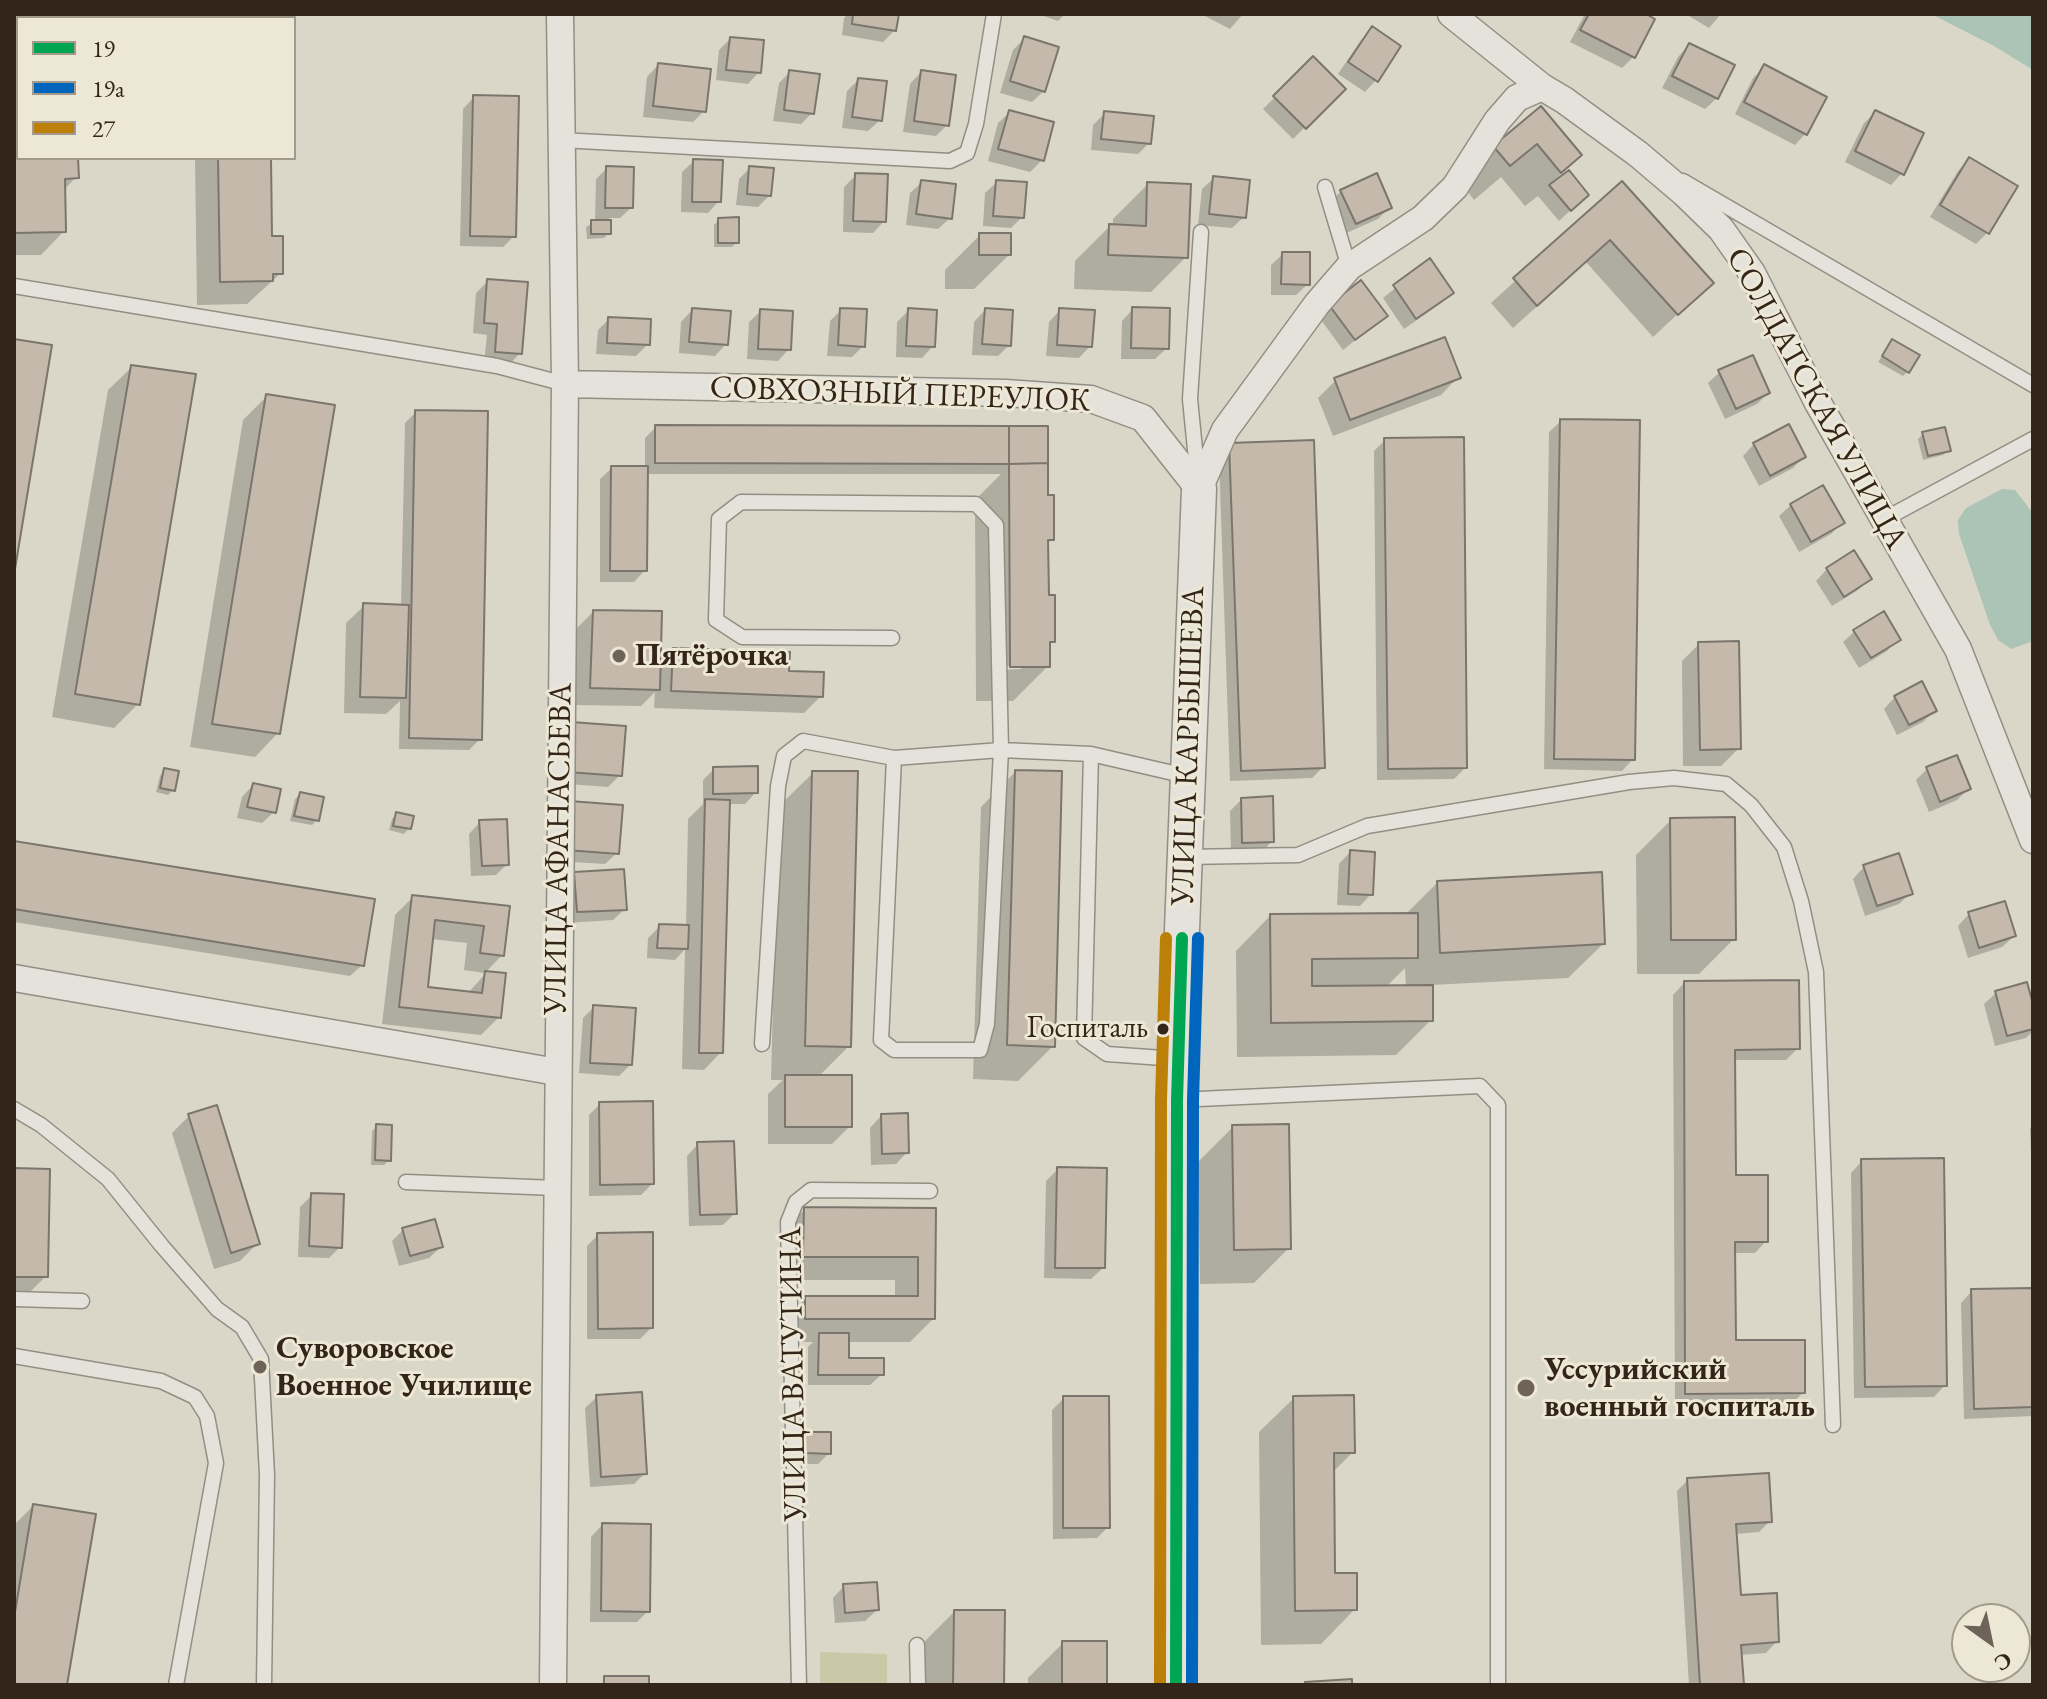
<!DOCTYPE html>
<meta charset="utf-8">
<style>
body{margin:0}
#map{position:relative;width:2047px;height:1699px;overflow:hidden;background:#dbd7c8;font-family:"EB Garamond",serif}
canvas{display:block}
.frame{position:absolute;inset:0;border:16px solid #34251b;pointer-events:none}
.legend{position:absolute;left:16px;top:16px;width:280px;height:144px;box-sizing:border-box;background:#ede8d6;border:2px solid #a39a8b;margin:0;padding:10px 14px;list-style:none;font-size:24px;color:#34251b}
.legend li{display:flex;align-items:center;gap:16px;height:40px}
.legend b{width:40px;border:2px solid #a39a8b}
.north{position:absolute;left:1951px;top:1603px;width:80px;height:80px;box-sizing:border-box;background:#ede8d6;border:2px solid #a39a8b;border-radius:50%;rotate:147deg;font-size:22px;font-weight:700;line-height:32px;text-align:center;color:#34251b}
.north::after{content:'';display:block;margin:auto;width:28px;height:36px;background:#6e6358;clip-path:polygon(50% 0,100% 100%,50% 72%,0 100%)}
</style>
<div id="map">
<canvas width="2047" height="1699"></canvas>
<div class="frame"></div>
<ul class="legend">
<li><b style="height:10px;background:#00a651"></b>19</li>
<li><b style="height:10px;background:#0065bd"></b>19а</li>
<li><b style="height:10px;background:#bc7f08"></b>27</li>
</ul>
<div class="north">С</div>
</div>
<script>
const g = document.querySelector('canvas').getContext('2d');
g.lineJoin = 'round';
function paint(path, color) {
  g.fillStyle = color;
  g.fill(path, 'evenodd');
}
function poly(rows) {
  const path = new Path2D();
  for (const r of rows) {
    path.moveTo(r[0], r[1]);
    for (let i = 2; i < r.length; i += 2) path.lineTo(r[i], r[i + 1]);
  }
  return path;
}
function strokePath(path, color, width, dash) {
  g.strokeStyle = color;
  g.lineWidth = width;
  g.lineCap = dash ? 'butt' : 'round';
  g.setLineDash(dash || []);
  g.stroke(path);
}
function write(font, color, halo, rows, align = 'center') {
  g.font = font + ' "EB Garamond",serif';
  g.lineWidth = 6;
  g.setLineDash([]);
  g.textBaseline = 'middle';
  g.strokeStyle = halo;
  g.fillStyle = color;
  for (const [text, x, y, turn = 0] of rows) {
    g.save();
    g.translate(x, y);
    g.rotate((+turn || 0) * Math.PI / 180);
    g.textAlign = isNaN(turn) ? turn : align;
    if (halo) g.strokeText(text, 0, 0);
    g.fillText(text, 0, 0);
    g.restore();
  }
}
paint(poly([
 [820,1652,887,1654,887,1685,820,1685]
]), '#c9c9a8');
paint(poly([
 [1931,14,2033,14,2033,70,1994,46],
 [2002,489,2015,490,2033,513,2033,641,2011,649,1998,640,1990,625,1959,534,1958,520,1966,508]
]), '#abc4b5');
paint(poly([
 [14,14,61,14,61,18,18,18,18,158,76,158,76,177,63,191,64,231,41,255,14,255],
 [192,14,274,14,270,18,192,18],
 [597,14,620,14,617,16],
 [848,14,897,14,895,30,883,42,842,35,844,18],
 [1038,14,1065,14,1058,21],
 [1201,14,1243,14,1230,29],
 [1585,14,1641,14,1633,57,1622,68,1570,42],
 [1690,14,1721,14,1709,28,1689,16],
 [1372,29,1376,80,1365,92,1338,74,1361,40],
 [730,39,759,72,748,84,716,80,719,50],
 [1024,39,1044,91,1032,102,1000,93,1013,50],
 [1689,45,1717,98,1705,109,1662,88,1678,57],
 [1313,59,1343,89,1293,139,1263,109],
 [658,65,704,111,693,122,643,117,647,77],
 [1765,67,1806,133,1795,145,1735,114,1753,78],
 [790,72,812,113,801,124,773,121,779,83],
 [921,72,947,125,936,136,903,132,910,84],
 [858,80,880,120,868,131,842,128,847,91],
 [474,97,514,236,503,247,460,246,463,109],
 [1541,109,1580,155,1556,179,1575,206,1559,221,1538,196,1525,206,1501,177,1474,200,1460,182,1494,148],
 [1010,112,1042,160,1030,172,988,161,998,123],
 [1876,112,1902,173,1891,185,1845,162,1864,123],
 [1105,113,1149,143,1138,154,1091,150,1093,125],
 [195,158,269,158,270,238,281,273,247,304,197,305],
 [1969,159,1987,233,1976,244,1930,217,1958,171],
 [694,161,719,201,708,213,681,212,682,172],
 [607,168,632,207,620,218,609,218,609,233,604,238,587,239,586,227,595,222,596,179],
 [750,168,769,196,758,207,736,205,739,179],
 [856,175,884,221,873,233,843,232,844,187],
 [1214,178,1244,217,1232,228,1198,225,1202,189],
 [922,182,950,218,938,229,906,225,910,193],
 [997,182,1022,217,1011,228,983,226,985,193],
 [1622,183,1711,283,1653,337,1586,262,1513,328,1491,303],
 [1148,184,1186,257,1151,292,1074,289,1075,261,1110,226,1113,226,1113,219],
 [1341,191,1390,207,1378,219,1344,234,1330,203],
 [719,220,737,242,732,247,714,247,714,225],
 [980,235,1009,255,974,289,945,289,945,270],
 [1283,254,1308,284,1296,295,1271,295,1271,265],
 [1429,261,1451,292,1440,304,1404,329,1383,298],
 [488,281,520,353,509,365,484,363,487,335,473,333,476,293],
 [1330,306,1385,316,1343,350,1319,317],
 [1133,309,1167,348,1155,359,1121,359,1122,321],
 [692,310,726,344,715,356,679,353,681,322],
 [841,310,863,346,852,357,827,356,830,321],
 [909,310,933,346,922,358,896,357,897,322],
 [985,310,1009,345,998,356,972,355,974,322],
 [1060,310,1090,346,1079,358,1046,356,1049,322],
 [761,311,789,349,778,361,747,359,749,322],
 [609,319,648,344,636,356,596,354,598,330],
 [1892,341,1908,371,1903,376,1878,362],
 [132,367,138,704,114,728,52,717,108,390],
 [1720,372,1768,393,1757,404,1725,419,1708,383],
 [1458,377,1441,395,1333,436,1318,398,1336,380],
 [267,396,278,733,255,757,190,747,243,420],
 [416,412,480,739,469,750,399,749,400,701,386,714,344,713,346,623,364,606,401,606,405,423],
 [1561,421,1633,759,1622,771,1544,769,1549,432],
 [656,427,1046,428,1046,497,1052,539,1046,545,1047,597,1053,641,1048,646,1048,666,1013,701,976,701,975,500,1001,474,646,474,645,570,634,582,600,582,600,479,612,468,645,468,645,438],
 [1021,665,1021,669,1000,670,1000,666],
 [1923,434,1948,450,1943,455,1923,460,1918,439],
 [1385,440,1465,768,1454,779,1377,780,1374,451],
 [1754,444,1804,457,1793,468,1759,486,1743,456],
 [1230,445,1323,767,1312,778,1230,781,1219,457],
 [1791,505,1842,523,1831,534,1799,552,1779,516],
 [1827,569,1869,579,1858,590,1832,606,1816,581],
 [593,612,659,665,674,650,787,673,821,696,804,713,654,708,655,692,641,706,574,705,576,629],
 [1855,631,1898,639,1887,651,1859,668,1843,642],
 [1699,644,1739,748,1721,766,1683,766,1682,661],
 [1895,697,1934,711,1923,722,1897,735,1884,709],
 [560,736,620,775,608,787,556,783],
 [714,769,756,792,745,804,727,804,721,1052,704,1070,682,1069,685,949,675,960,647,958,648,938,660,926,686,927,688,819,703,804,703,780],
 [1927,769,1969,788,1957,800,1929,812,1916,780],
 [165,770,173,790,168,795,156,792,160,776],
 [1015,772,1053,1046,1018,1081,973,1079,981,807],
 [813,773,849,1046,818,1077,850,1126,832,1144,768,1144,768,1094,783,1080,771,1080,778,807],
 [253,785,274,812,262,823,237,818,242,797],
 [300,794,317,820,312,825,290,821,295,799],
 [1242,799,1272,841,1261,853,1231,854,1230,811],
 [397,814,409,828,404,834,389,830,392,819],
 [559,815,617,853,605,864,555,861],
 [1671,820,1734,939,1699,974,1637,974,1636,855],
 [480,822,507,864,496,875,471,876,469,834],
 [14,843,362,965,350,976,14,922],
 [1350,852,1371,894,1360,906,1337,905,1339,864],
 [1864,867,1910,893,1899,904,1865,916,1853,879],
 [575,874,625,909,613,920,566,923,564,885],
 [1437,883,1603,944,1568,978,1431,985,1431,1020,1396,1055,1237,1057,1236,951,1270,916,1405,915],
 [1405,968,1406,987,1386,987],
 [413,897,508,908,502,955,485,973,464,970,467,943,431,939,425,989,468,993,486,973,499,1017,481,1035,382,1024,395,915],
 [1969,914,2014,936,2002,947,1968,958,1958,926],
 [1684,983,1798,1048,1786,1060,1733,1060,1734,1177,1766,1241,1755,1253,1733,1253,1734,1342,1804,1392,1792,1403,1675,1404,1673,995],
 [1996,993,2033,1012,2033,1031,2026,1038,1995,1046,1984,1004],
 [594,1007,630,1065,619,1076,579,1073,583,1018],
 [600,1104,652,1184,641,1195,589,1196,589,1115],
 [189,1116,257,1244,240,1261,214,1269,172,1133],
 [881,1116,907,1152,896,1164,871,1165,870,1128],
 [2033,1125,2033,1176,2032,1176,2030,1128],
 [377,1126,389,1160,384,1165,371,1165,372,1131],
 [1233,1127,1289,1248,1254,1283,1200,1284,1198,1162],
 [698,1144,735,1213,723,1225,689,1226,687,1156],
 [1862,1161,1945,1385,1934,1397,1854,1398,1851,1173],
 [1058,1169,1103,1268,1091,1279,1044,1278,1046,1181],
 [14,1170,46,1276,28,1294,14,1294],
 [312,1195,340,1247,329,1258,298,1257,300,1207],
 [805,1209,934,1210,933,1319,910,1342,847,1342,847,1360,882,1374,870,1385,808,1385,808,1347,813,1342,782,1342,782,1321,806,1298,895,1298,895,1280,781,1280,781,1233],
 [403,1230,441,1247,429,1258,399,1266,392,1241],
 [598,1235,651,1328,640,1339,587,1339,587,1246],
 [2033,1290,2033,1416,1964,1419,1961,1303,1972,1291],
 [597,1397,645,1473,634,1484,590,1487,585,1408],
 [1064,1398,1108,1527,1097,1538,1053,1539,1052,1410],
 [1294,1398,1353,1452,1332,1473,1333,1575,1355,1609,1321,1644,1261,1645,1259,1432],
 [807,1434,829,1453,818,1464,795,1464,796,1445],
 [1688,1480,1770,1521,1759,1532,1735,1534,1739,1597,1777,1641,1766,1653,1740,1655,1742,1685,1689,1685,1677,1491],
 [33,1506,65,1685,14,1685,14,1525],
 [602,1525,648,1611,637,1622,590,1622,591,1537],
 [844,1586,877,1610,865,1621,835,1623,833,1598],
 [954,1612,1002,1685,919,1685,920,1646],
 [1063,1643,1105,1685,1028,1685,1028,1678]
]), '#0003');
const building = poly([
 [14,14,63,14,63,18,18,18,18,158,78,158,79,178,65,179,66,232,14,233,14,14],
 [215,14,268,14,268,18,215,18,215,14],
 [853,14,899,14,896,31,852,24,853,14],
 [1589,14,1646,14,1655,19,1635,58,1580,30,1589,14],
 [1372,26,1401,46,1378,82,1348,62,1372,26],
 [1024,36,1059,47,1045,92,1010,81,1024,36],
 [730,37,764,40,761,73,726,70,730,37],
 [1689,43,1735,65,1718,99,1672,76,1689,43],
 [1313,56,1346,89,1306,129,1273,96,1313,56],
 [658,63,711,69,706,112,653,106,658,63],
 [1764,64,1827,97,1807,135,1744,102,1764,64],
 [789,70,820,74,814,114,784,110,789,70],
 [921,70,956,75,949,126,914,121,921,70],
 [858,78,887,81,882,121,852,117,858,78],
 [473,95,519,96,516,237,470,236,473,95],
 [1541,106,1582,155,1561,173,1537,144,1510,166,1493,146,1541,106],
 [1009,110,1054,122,1044,161,998,149,1009,110],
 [1875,110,1924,133,1904,175,1855,151,1875,110],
 [1104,111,1154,116,1151,144,1101,139,1104,111],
 [1969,157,2018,186,1989,234,1940,205,1969,157],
 [218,158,271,158,272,236,283,236,283,274,273,274,273,281,220,282,218,158],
 [693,159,723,160,721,202,692,202,693,159],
 [606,166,634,167,633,208,605,208,606,166],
 [749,166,774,168,771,196,747,194,749,166],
 [1569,170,1589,195,1571,211,1549,185,1569,170],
 [855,173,888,174,886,222,853,221,855,173],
 [1377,173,1392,208,1356,224,1340,190,1377,173],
 [1213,176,1250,180,1246,218,1209,214,1213,176],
 [921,180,956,184,952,219,916,214,921,180],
 [996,180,1027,182,1024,218,993,216,996,180],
 [1622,181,1714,283,1678,315,1610,240,1537,306,1513,278,1622,181],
 [1147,182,1191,184,1188,258,1108,255,1109,224,1146,226,1147,182],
 [739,217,739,243,718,243,718,218,739,217],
 [591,220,611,220,611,234,591,234,591,220],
 [979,233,1011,233,1011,255,979,255,979,233],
 [1282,252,1310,252,1310,285,1281,284,1282,252],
 [1430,258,1454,293,1416,319,1393,285,1430,258],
 [487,279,528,282,522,354,495,352,497,324,484,323,487,279],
 [1361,280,1388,316,1355,340,1329,305,1361,280],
 [1132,307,1170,308,1169,349,1131,348,1132,307],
 [692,308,731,311,728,345,689,342,692,308],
 [840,308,867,309,865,347,838,345,840,308],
 [908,308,937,310,935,347,906,346,908,308],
 [985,308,1013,310,1011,346,982,344,985,308],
 [1059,308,1095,310,1092,347,1057,345,1059,308],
 [760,309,793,311,791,350,758,349,760,309],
 [608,317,651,319,650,345,607,343,608,317],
 [1445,337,1461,378,1350,420,1334,378,1445,337],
 [14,339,52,345,14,575,14,339],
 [1892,339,1920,355,1909,373,1882,356,1892,339],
 [1753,355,1770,393,1736,409,1718,370,1753,355],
 [131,365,196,374,140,705,75,694,131,365],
 [266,394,335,405,280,734,212,724,266,394],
 [415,410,488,411,482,740,409,738,415,410],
 [1560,419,1640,420,1635,760,1554,759,1560,419],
 [1789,424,1806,457,1770,476,1753,443,1789,424],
 [655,425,1009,426,1009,464,655,463,655,425],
 [1009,426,1048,426,1048,463,1009,464,1009,426],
 [1945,427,1951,451,1928,456,1922,432,1945,427],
 [1464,437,1467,768,1388,769,1384,438,1464,437],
 [1314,440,1325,768,1241,771,1229,443,1314,440],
 [1048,463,1048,495,1054,495,1054,540,1048,540,1049,595,1055,595,1055,642,1050,642,1050,667,1010,667,1009,464,1048,463],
 [611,466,648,466,647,571,610,571,611,466],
 [1823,485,1845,523,1811,542,1790,504,1823,485],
 [1854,550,1872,579,1844,597,1826,568,1854,550],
 [363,603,409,605,406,698,360,697,363,603],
 [593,610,662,611,660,690,590,688,593,610],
 [1884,611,1901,640,1871,658,1853,630,1884,611],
 [1739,641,1741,749,1700,750,1698,642,1739,641],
 [673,648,790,652,789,671,824,672,823,697,671,691,673,648],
 [1922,681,1937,711,1909,725,1894,696,1922,681],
 [571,722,626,726,622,776,567,772,571,722],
 [1957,755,1971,789,1940,802,1926,767,1957,755],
 [758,766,758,793,713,794,713,767,758,766],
 [164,768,179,771,175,791,160,788,164,768],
 [1015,770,1062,771,1055,1047,1007,1045,1015,770],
 [812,771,858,771,851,1047,805,1046,812,771],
 [253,783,281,789,276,813,247,807,253,783],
 [300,792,324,797,319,821,294,816,300,792],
 [1273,796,1274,842,1242,843,1241,798,1273,796],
 [705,799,730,800,723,1053,699,1053,705,799],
 [569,801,623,805,619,854,566,850,569,801],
 [396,812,414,816,411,829,393,826,396,812],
 [1735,817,1736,940,1671,940,1670,818,1735,817],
 [507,819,509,865,482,866,479,820,507,819],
 [14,841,375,899,364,966,14,909,14,841],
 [1350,850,1375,852,1373,895,1348,894,1350,850],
 [1899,853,1913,894,1877,906,1863,865,1899,853],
 [624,869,627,910,577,912,574,872,624,869],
 [1602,872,1605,944,1440,953,1437,881,1602,872],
 [412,895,510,906,504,956,480,953,484,926,435,920,428,987,482,993,485,971,506,973,501,1018,399,1007,412,895],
 [2005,901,2016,936,1979,948,1968,912,2005,901],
 [1418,913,1418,958,1312,959,1312,986,1433,985,1433,1021,1271,1023,1270,914,1418,913],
 [659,924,689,925,688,949,657,948,659,924],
 [1799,980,1800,1049,1735,1050,1736,1175,1768,1175,1768,1242,1735,1242,1736,1340,1805,1340,1805,1393,1685,1394,1684,981,1799,980],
 [2027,982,2033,1004,2033,1029,2007,1036,1995,991,2027,982],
 [593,1005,636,1008,632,1065,590,1063,593,1005],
 [785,1075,852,1075,852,1127,785,1127,785,1075],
 [653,1101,654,1184,600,1185,599,1102,653,1101],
 [217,1105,260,1244,231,1253,188,1114,217,1105],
 [908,1113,909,1153,882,1154,881,1114,908,1113],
 [376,1124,392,1125,391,1161,375,1160,376,1124],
 [1289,1124,1291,1249,1234,1250,1232,1125,1289,1124],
 [734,1141,737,1214,700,1215,697,1142,734,1141],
 [1944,1158,1947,1386,1865,1387,1861,1159,1944,1158],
 [1057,1167,1107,1168,1105,1268,1055,1268,1057,1167],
 [14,1168,50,1169,48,1277,14,1277,14,1168],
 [311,1193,344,1194,342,1248,309,1246,311,1193],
 [804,1207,936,1208,935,1319,805,1319,805,1296,918,1296,918,1257,803,1257,804,1207],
 [435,1219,443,1247,410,1256,402,1228,435,1219],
 [653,1232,653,1328,598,1329,597,1233,653,1232],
 [2033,1288,2033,1407,1974,1409,1971,1289,2033,1288],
 [819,1333,849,1333,849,1358,884,1358,884,1375,818,1375,819,1333],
 [642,1392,647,1474,601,1477,596,1395,642,1392],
 [1354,1395,1355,1453,1334,1453,1335,1573,1357,1573,1357,1610,1295,1611,1293,1396,1354,1395],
 [1063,1396,1109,1396,1110,1528,1063,1528,1063,1396],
 [806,1432,831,1432,831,1454,806,1453,806,1432],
 [1769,1473,1772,1522,1736,1524,1741,1595,1777,1593,1779,1642,1741,1645,1744,1685,1700,1685,1687,1478,1769,1473],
 [33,1504,96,1514,67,1685,14,1685,14,1618,33,1504],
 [602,1523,651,1524,650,1612,601,1611,602,1523],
 [877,1582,879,1610,845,1613,843,1584,877,1582],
 [954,1610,1005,1610,1004,1685,953,1685,954,1610],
 [1062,1641,1107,1641,1107,1685,1062,1685,1062,1641],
 [604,1676,649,1676,649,1685,604,1685,604,1676],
 [1352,1679,1352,1685,1305,1685,1305,1682,1352,1679]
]);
paint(building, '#c5b9ac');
strokePath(building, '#7b766d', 2);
const service = poly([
 [561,140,950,161,967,153,976,124,994,14],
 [1683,181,2033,385],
 [1325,187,1349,267],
 [14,286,497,366,565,384],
 [1198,480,1190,399,1201,232],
 [1883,520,2033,439],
 [892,638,742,637,716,620,719,519,741,502,976,504,996,525,1001,750,987,1024,980,1050,894,1050,881,1040,894,758],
 [1091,754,1186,776],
 [1186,857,1298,855,1367,826,1629,782,1674,778,1726,784,1751,805,1784,847,1801,901,1816,972,1833,1425],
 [762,1044,778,786,784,756,803,741,894,758,1001,750,1091,754,1084,1038,1107,1054,1177,1059],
 [1177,1100,1480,1086,1498,1105,1498,1685],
 [14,1109,41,1125,108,1179,162,1246,217,1309,242,1327,261,1359,267,1475,264,1685],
 [406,1182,556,1188],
 [14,1299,82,1301],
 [14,1356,161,1381,195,1397,207,1416,216,1463,176,1685],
 [917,1645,918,1685],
 [799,1685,788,1222,796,1202,811,1190,930,1191]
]);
const minor = poly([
 [1451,14,1542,87,1564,100,1638,154,1684,193,1721,229,1752,273,1818,403,1958,649,2033,840],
 [565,384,1006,393,1091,399,1143,418,1199,489,1225,430,1317,304,1349,267,1423,218,1455,187,1497,121,1517,98,1542,87],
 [14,978,557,1072],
 [553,1685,565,384,560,14]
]);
const tertiary = poly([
 [1176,1685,1177,1059,1199,489]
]);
strokePath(service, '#928e84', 17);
strokePath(minor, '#928e84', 29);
strokePath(tertiary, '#928e84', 37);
strokePath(service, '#e4e2da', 14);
strokePath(minor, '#e4e2da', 26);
strokePath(tertiary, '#e4e2da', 34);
strokePath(poly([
 [1176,1685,1177,1100,1182,938]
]), '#00a651', 12);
strokePath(poly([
 [1192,1685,1193,1100,1198,938]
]), '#0065bd', 12);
strokePath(poly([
 [1160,1685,1161,1100,1166,938]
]), '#bc7f08', 12);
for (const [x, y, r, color] of [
 [619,656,8,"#6e6358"],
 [1163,1029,7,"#34251b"],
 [260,1367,8,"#6e6358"],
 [1526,1388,10,"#6e6358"]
]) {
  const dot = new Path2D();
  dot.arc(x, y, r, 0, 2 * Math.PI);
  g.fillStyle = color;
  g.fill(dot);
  strokePath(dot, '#ede8d6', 3);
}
write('30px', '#34251b', '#ede8d6', [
 ["Госпиталь",1148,1029]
], 'right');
write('32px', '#34251b', '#ede8d6', [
 ["СОВХОЗНЫЙ ПЕРЕУЛОК",900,395,2],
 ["СОЛДАТСКАЯ УЛИЦА",1816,399,61],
 ["УЛИЦА КАРБЫШЕВА",1189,746,-88],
 ["УЛИЦА АФАНАСЬЕВА",559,849,-89],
 ["УЛИЦА ВАТУТИНА",794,1374,-91]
]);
write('bold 32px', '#34251b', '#ede8d6', [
 ["Пятёрочка",635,656],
 ["Суворовское",276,1349],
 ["Военное Училище",276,1386],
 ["Уссурийский",1544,1370],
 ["военный госпиталь",1544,1407]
], 'left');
</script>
